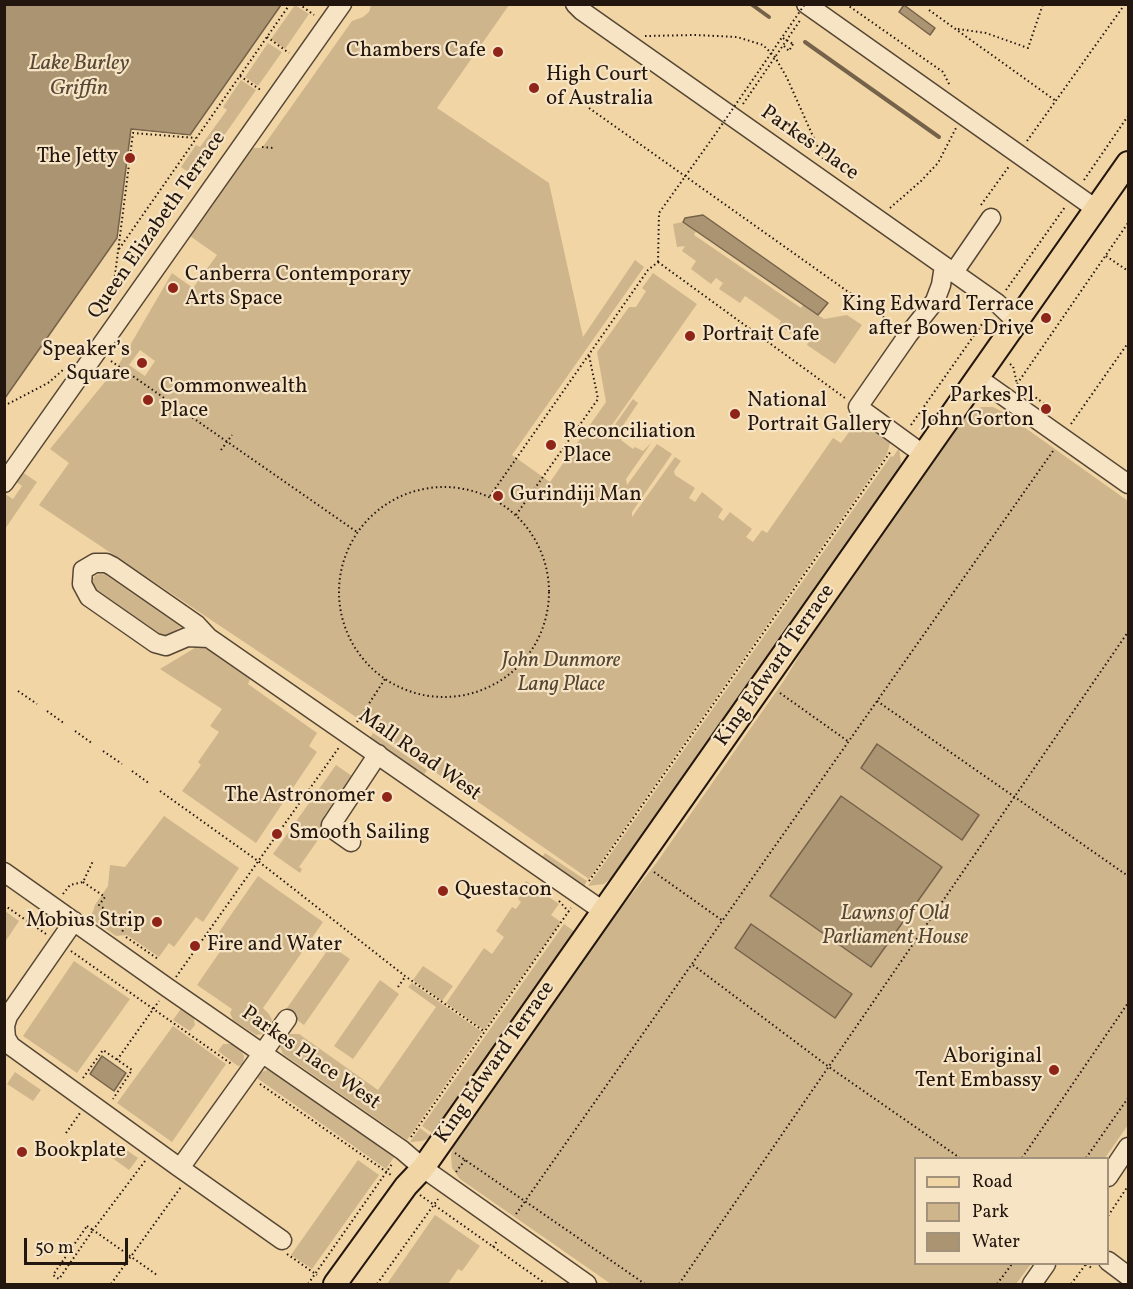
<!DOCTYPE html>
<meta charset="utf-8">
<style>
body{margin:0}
#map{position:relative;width:1133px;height:1289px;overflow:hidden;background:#f1d5a5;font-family:Vollkorn,serif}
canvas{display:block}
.frame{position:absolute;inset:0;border:6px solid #23160f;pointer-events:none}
.legend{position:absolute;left:914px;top:1157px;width:195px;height:108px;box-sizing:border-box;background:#f6e4c4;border:2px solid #a2927c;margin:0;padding:8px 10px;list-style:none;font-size:18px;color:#23160f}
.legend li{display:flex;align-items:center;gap:12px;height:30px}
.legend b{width:30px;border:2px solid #a2927c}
.scale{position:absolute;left:24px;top:1238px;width:104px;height:27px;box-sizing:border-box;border:3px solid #23160f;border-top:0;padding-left:8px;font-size:18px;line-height:21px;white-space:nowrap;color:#23160f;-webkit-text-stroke:4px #f6e4c4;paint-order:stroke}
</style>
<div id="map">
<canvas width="1133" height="1289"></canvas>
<div class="frame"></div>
<ul class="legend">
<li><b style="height:8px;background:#f1d5a5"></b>Road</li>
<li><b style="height:16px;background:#ceb58c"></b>Park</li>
<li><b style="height:16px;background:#ab9472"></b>Water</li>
</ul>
<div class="scale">50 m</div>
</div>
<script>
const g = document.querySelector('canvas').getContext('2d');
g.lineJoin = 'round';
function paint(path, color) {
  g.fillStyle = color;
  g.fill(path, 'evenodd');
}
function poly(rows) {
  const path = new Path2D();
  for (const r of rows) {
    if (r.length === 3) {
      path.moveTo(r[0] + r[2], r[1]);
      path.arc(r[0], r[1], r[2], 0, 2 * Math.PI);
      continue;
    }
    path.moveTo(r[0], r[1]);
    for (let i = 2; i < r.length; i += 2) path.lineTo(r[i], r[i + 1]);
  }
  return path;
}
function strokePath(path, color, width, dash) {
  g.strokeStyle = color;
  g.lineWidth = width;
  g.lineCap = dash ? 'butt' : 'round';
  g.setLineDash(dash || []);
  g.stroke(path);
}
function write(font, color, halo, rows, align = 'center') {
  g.font = font + ' Vollkorn,serif';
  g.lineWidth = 4.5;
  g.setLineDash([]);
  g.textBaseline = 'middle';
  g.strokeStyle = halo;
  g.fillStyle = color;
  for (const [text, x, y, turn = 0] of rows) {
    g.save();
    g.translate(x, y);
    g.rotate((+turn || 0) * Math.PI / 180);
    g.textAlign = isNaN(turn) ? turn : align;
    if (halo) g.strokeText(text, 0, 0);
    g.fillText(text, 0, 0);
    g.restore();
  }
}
paint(poly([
 [295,5,309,14,285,49,271,39],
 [371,5,509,5,437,108,549,183,583,337,635,260,644,267,512,455,550,482,606,402,597,352,629,307,636,307,646,291,642,288,653,273,697,304,612,425,614,426,633,399,638,403,618,433,622,438,621,440,633,449,635,447,643,451,652,442,626,479,627,485,657,444,672,454,632,512,632,517,675,457,681,461,674,471,675,475,695,488,689,498,695,502,702,492,723,509,718,517,723,521,730,512,752,529,746,537,753,542,762,530,767,533,833,438,841,443,858,420,890,443,887,454,589,879,337,704,39,505,69,463,50,449,118,366,172,273,193,288,217,255,190,236,250,148,262,148,352,21,363,17,369,12],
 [140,350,155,361,145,376,129,365],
 [268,43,282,52,258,86,245,77],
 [241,80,256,90,195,177,181,167,196,145,200,147,227,110,223,107],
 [683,222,696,231,694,235,801,308,803,305,824,319,847,315,862,325,835,364,807,345,809,341,801,336,799,339,779,325,781,321,745,296,740,303,719,289,723,283,716,278,711,284,691,269,696,261,682,251,685,246,677,247,673,224],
 [982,407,993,407,1003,412,1128,501,1128,1125,1105,1158,916,1158,916,1264,1031,1264,1016,1284,611,1284,460,1179,452,1168,451,1155,453,1148,617,913,657,862,785,679,805,646,964,419,973,410],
 [899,448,901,463,897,474,617,873,604,884,588,886,891,456,893,457],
 [22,472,37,482,5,529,5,494,13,499,22,486,15,481],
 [101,574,106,575,181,627,165,636,157,635,96,592,92,587,91,581,96,575],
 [198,646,204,646,250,679,248,684,317,733,309,746,317,752,256,843,182,791,201,765,198,762,219,732,210,726,222,709,160,669],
 [373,733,427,770,423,776,370,738],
 [336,765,352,776,324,816,323,822,325,830,299,867,302,869,300,873,273,854],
 [164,816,239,868,203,922,196,917,174,947,169,943,159,957,127,935,116,936,95,921,92,914,95,905,108,886,110,865,125,867],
 [545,853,587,881,584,886,541,859],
 [258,876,323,922,263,1008,269,1014,272,1020,270,1028,264,1034,256,1035,233,1020,230,1013,232,1009,197,985,228,940,219,932],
 [526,881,559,904,551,915,561,922,484,1030,446,1003,484,948,492,954,504,937,496,931,512,907,516,909,521,902,518,899,521,895,518,893],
 [5,911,19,921,5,942],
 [564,924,575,932,573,936,435,1135,422,1126],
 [334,948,350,959,304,1025,290,1015,287,1008,327,951],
 [74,961,130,999,77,1073,23,1036],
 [423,966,453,986,442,1001,413,980],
 [380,980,399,994,353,1059,334,1046],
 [412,983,482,1032,407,1140,283,1054,279,1044,286,1034,299,1034,378,1090,436,1007,408,987],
 [182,1007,193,1016,195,1025,190,1031,173,1020],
 [173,1026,226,1064,172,1142,117,1103],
 [223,1044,236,1044,240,1048,244,1056,243,1065,238,1066,218,1051],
 [267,1070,278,1074,391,1154,394,1157,386,1169,257,1078,256,1074],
 [15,1072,41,1090,33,1101,7,1084],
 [420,1128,432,1137,422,1141,410,1142],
 [112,1140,138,1158,129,1170,104,1152],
 [358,1160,379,1175,312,1269,291,1255],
 [435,1215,480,1246,462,1271,458,1269,448,1284,387,1284]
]), '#ceb58c');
const water = poly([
 [5,4,281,5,190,135,131,129,117,238,5,398,5,4],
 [904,5,935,28,930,35,899,12,904,5],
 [703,215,828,303,818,315,683,222,685,218,703,215],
 [877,744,979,815,962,840,861,768,877,744],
 [841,796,942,867,871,967,770,896,841,796],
 [751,924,852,994,835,1018,735,948,751,924],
 [102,1056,126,1073,114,1091,90,1074,102,1056]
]);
paint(water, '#ab9472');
strokePath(water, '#75624a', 1.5);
paint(poly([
 [132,130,193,136,189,138,134,132,120,237]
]), '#f1d5a5');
strokePath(poly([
 [751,4,769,17],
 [805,42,939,137]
]), '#75624a', 4);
const minor = poly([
 [575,4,582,11,997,303,1017,322],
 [806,4,1096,209],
 [954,272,991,218],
 [978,378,1128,484],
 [924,455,858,407,908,335,935,301,941,285,944,266],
 [4,483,342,4],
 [209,638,187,637,166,646,155,643,89,597,82,584,83,570,95,563,106,563,112,566,197,625,209,638,603,911],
 [351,842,334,830,331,825,378,754],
 [4,872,168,988,402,1150,423,1168,587,1284],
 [74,921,8,1016,5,1026,6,1038,11,1046,180,1168,287,1019],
 [180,1168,282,1240],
 [1108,1177,1128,1147],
 [1108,1261,1128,1276],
 [1032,1284,1046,1264]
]);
const major = poly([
 [335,1284,406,1186,423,1168,1128,163]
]);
strokePath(minor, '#564634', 21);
strokePath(major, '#23160f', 26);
strokePath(poly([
 [299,4,314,15],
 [846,4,943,72,950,86],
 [878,4,879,6,880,4],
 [929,10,1056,101],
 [958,29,986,33,1028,48,1043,4],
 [645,36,696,35,737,37,763,45,775,57,787,78,824,161],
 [267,37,289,53],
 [784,46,789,51,793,44],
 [240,76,262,91],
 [743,104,801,19],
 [589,108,895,325],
 [1027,141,1125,4],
 [262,147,274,148],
 [1084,180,1128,116],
 [981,205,1010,165],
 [890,208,921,181,938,163,956,128],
 [119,249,290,4],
 [1106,256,1128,271],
 [658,262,845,398],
 [658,262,659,213,714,136],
 [1006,290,1065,207],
 [108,307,114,283,133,133,196,138],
 [111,361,357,532],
 [1010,364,1013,366,1017,384,1053,410],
 [1017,384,1128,223],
 [4,406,48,383,63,370],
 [1071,424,1128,343],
 [911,425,987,317],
 [444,592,105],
 [490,496,648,270,658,262],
 [516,515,598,399,589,355],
 [4,682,8,684],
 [18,691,37,704],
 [780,693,849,742],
 [877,701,1128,876],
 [47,711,65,724],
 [357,722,385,679],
 [75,731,93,744],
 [103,751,122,764],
 [132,771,150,784],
 [160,791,258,861,405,976,485,1032],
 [654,872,723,921],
 [589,881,891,451],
 [83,882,105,897,99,905,126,924,121,934],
 [63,894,70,885,83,882,93,861],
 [559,901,569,912],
 [4,905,46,934],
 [126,937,158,959],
 [71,951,233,1065],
 [693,965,829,1067,960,1158],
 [176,977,340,746],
 [398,987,405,977],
 [117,1060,159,1001],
 [83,1078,103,1050,132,1070,113,1099],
 [260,1084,391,1175],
 [66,1133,80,1113],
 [411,1137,571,908],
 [455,1153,645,1284],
 [1022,1158,1128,1003],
 [1086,1158,1128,1098],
 [145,1161,93,1230,157,1275],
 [456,1172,465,1160],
 [420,1195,546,1284],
 [516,1214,1053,451],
 [1108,1216,1128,1186],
 [87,1226,93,1230,59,1279,53,1275,87,1226],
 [493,1247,497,1241],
 [287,1254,317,1275],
 [1086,1264,1093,1269],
 [111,1284,181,1187],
 [308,1284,392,1164],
 [377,1284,438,1199],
 [679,1284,1128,632],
 [997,1284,1012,1264],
 [1071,1284,1086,1264]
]), '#23160f', 2, [1.5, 3]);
strokePath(minor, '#f6e4c4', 18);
strokePath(major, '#f1d5a5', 22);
strokePath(poly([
 [783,38,793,44],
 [714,136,805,4],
 [221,450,232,435]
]), '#23160f', 2, [1.5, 3]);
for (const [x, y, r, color] of [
 [498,52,6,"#8f2418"],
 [534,88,6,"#8f2418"],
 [130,158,6,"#8f2418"],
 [173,288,6,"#8f2418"],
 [1046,318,6,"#8f2418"],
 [690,336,6,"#8f2418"],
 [142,363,6,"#8f2418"],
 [148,400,6,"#8f2418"],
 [1046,409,6,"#8f2418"],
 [735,414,6,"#8f2418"],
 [551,445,6,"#8f2418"],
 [498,496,6,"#8f2418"],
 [387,797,6,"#8f2418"],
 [277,834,6,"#8f2418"],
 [443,891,6,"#8f2418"],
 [157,922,6,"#8f2418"],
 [195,946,6,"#8f2418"],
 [1054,1070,6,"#8f2418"],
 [22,1152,6,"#8f2418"]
]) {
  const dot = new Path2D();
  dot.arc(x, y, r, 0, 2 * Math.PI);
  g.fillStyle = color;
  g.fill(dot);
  strokePath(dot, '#f6e4c4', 2);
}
write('21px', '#23160f', '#f6e4c4', [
 ["Chambers Cafe",486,52,"right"],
 ["High Court",546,76],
 ["of Australia",546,100],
 ["The Jetty",118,158,"right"],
 ["Canberra Contemporary",185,276],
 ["Arts Space",185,300],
 ["King Edward Terrace",1034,306,"right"],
 ["after Bowen Drive",1034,330,"right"],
 ["Portrait Cafe",702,336],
 ["Speaker’s",130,351,"right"],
 ["Square",130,375,"right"],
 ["Commonwealth",160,388],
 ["Place",160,412],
 ["Parkes Pl",1034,397,"right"],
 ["John Gorton",1034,421,"right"],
 ["National",747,402],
 ["Portrait Gallery",747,426],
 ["Reconciliation",563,433],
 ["Place",563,457],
 ["Gurindiji Man",510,496],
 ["The Astronomer",375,797,"right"],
 ["Smooth Sailing",289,834],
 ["Questacon",455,891],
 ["Mobius Strip",145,922,"right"],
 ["Fire and Water",207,946],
 ["Aboriginal",1042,1058,"right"],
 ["Tent Embassy",1042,1082,"right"],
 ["Bookplate",34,1152]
], 'left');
write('21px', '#23160f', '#f6e4c4', [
 ["Parkes Place",809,144,35],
 ["Queen Elizabeth Terrace",158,226,-55],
 ["King Edward Terrace",776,666,-55],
 ["Mall Road West",419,756,35],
 ["Parkes Place West",310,1059,35],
 ["King Edward Terrace",496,1063,-55]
]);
write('italic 21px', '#564634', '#f6e4c4', [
 ["John Dunmore",561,662],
 ["Lang Place",561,686],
 ["Lawns of Old",895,915],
 ["Parliament House",895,939]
]);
write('italic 22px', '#594837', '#f6e4c4', [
 ["Lake Burley",79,65],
 ["Griffin",79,90]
]);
</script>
